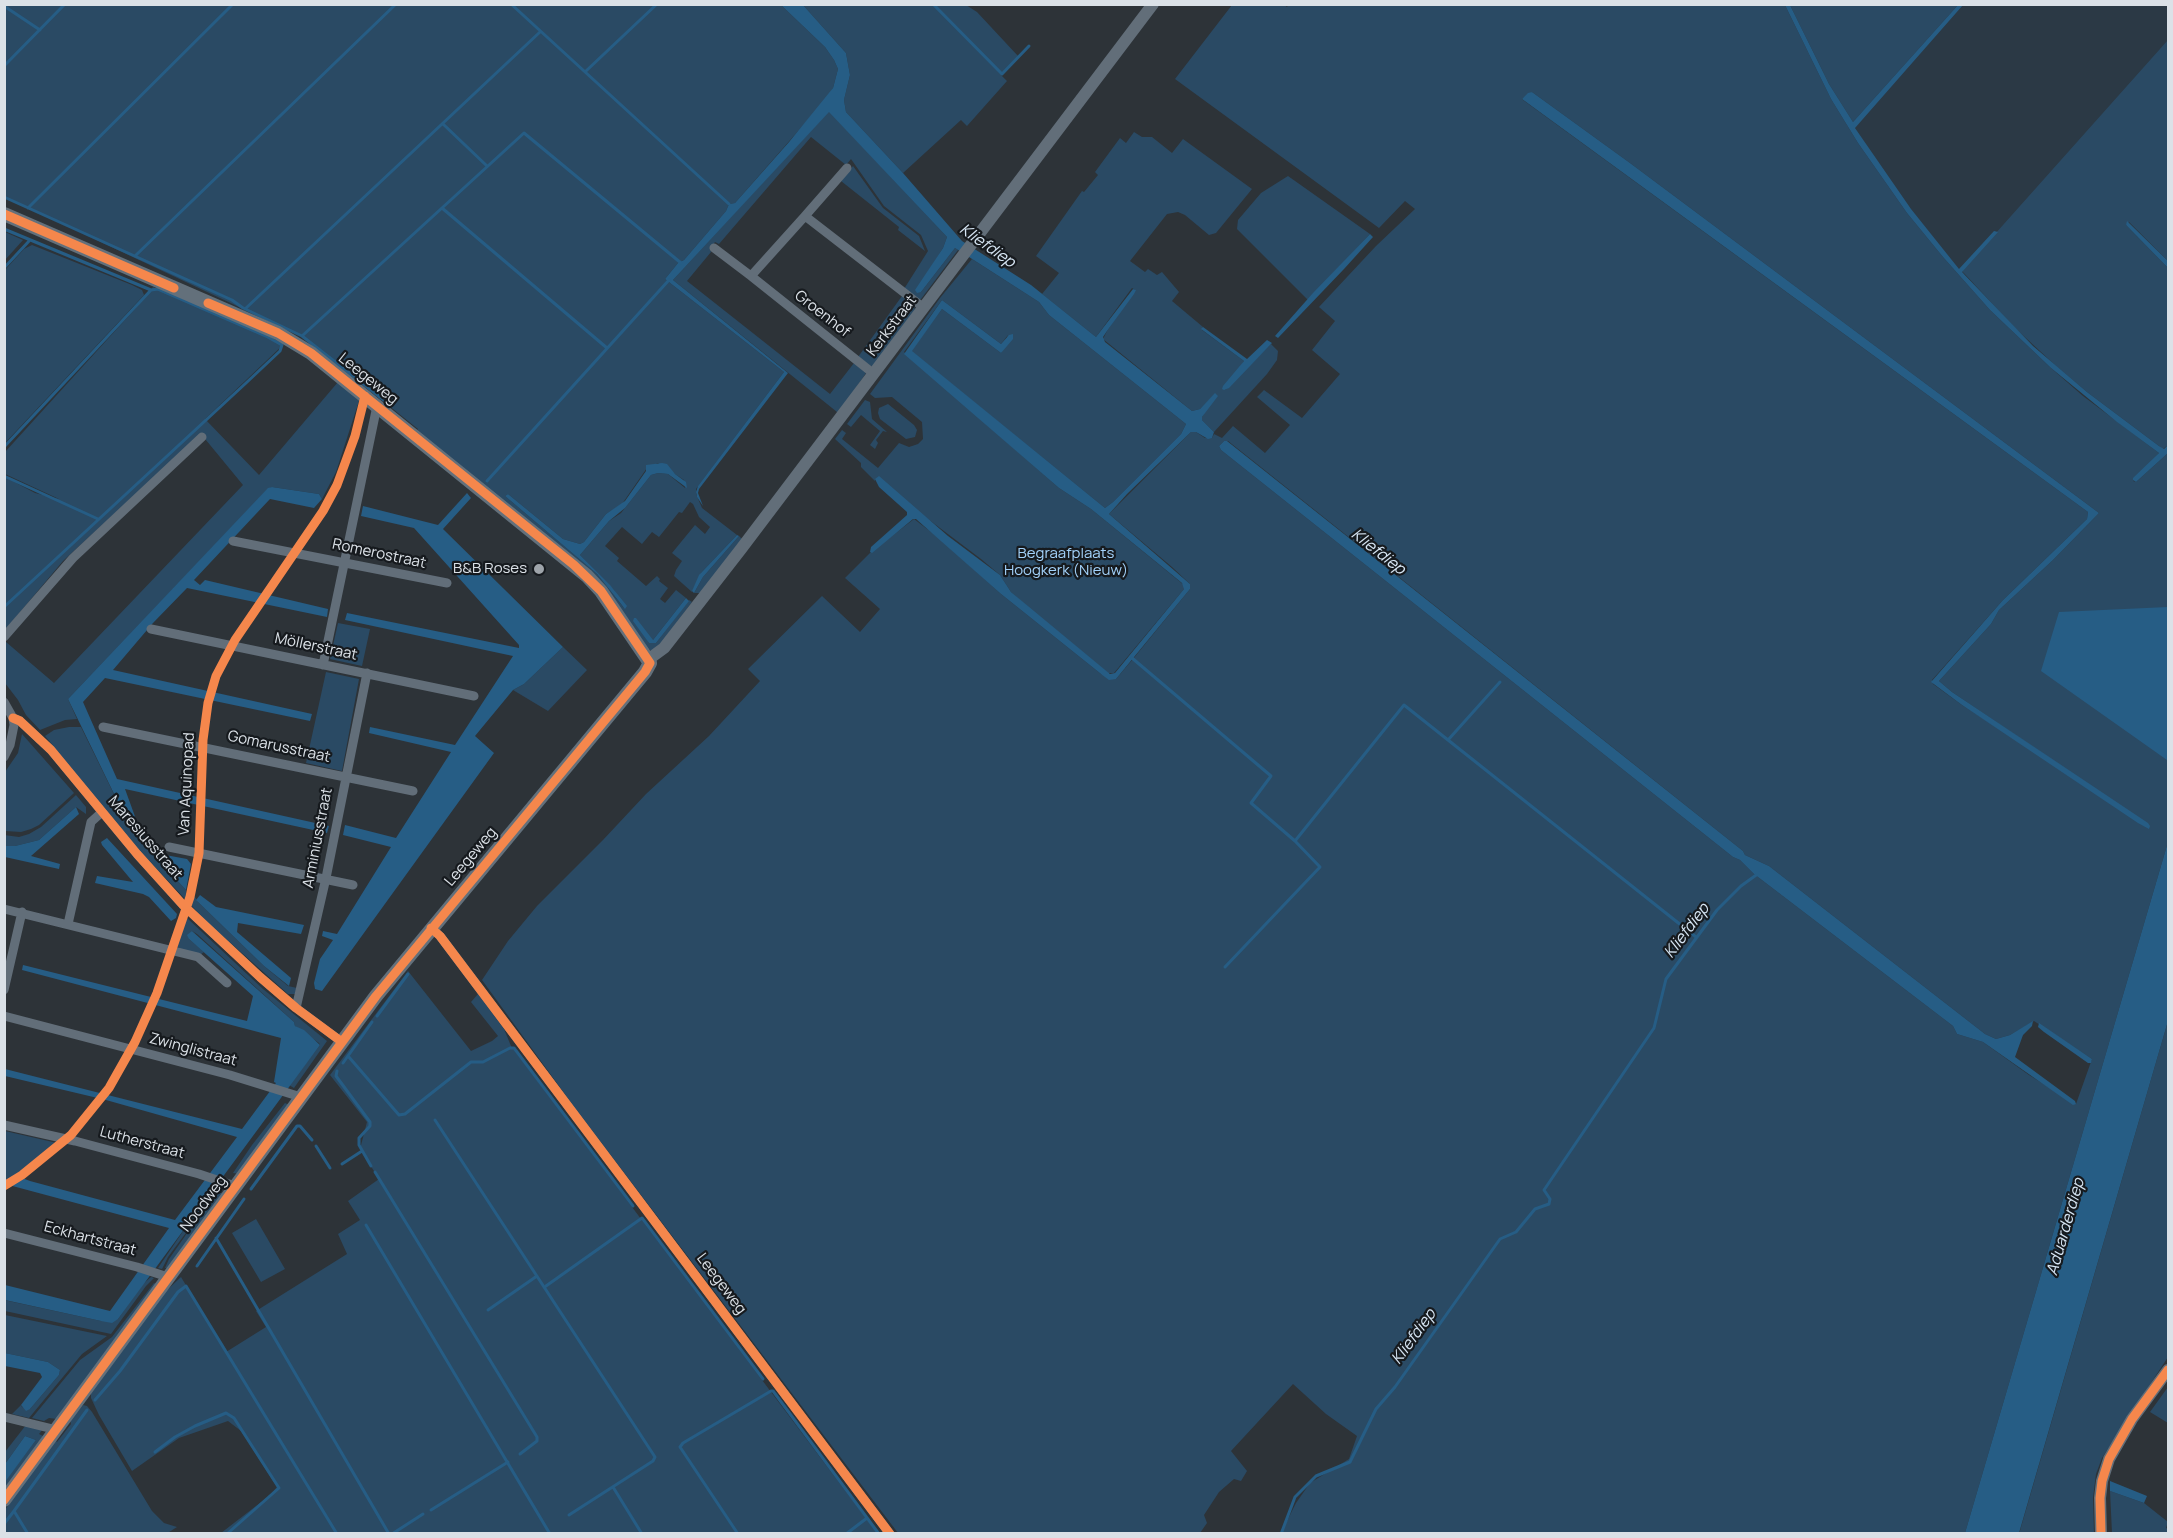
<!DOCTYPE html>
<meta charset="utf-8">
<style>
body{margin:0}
#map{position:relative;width:2173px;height:1538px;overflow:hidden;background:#2d3338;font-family:Manrope,sans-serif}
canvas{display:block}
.frame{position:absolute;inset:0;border:6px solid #dbe1e7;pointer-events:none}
</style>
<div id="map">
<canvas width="2173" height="1538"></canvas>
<div class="frame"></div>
</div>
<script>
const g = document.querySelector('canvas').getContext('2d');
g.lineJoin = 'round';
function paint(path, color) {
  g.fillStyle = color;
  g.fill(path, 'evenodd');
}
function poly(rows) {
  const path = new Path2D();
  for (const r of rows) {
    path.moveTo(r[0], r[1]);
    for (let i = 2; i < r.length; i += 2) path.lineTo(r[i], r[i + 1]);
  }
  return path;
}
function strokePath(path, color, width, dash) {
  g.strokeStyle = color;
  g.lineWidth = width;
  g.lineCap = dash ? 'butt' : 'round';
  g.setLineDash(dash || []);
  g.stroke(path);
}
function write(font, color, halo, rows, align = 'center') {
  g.font = font + ' Manrope,sans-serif';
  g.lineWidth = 4.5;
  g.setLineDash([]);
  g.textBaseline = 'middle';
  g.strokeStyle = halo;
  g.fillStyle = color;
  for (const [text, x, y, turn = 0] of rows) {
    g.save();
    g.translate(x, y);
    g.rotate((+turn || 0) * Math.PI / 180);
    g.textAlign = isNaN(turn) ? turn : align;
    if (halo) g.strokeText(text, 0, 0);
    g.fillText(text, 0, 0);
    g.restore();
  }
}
paint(poly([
 [1960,5,2168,5,2168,51,1962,276,1904,203,1853,125]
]), '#2b3945');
paint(poly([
 [1283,4,1287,7,1289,4,1785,5,1831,99,1858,143,1907,213,1943,257,1990,310,2051,368,2083,396,2159,453,2133,481,2136,482,2168,453,2168,842,1965,1533,1281,1533,1296,1503,1310,1483,1349,1459,1357,1436,1326,1414,1293,1384,1231,1451,1247,1471,1241,1481,1234,1479,1219,1492,1204,1515,1207,1523,1200,1533,898,1533,575,1108,482,980,508,941,537,906,603,840,646,794,709,736,760,681,748,669,822,596,860,632,880,609,845,578,870,553,914,519,939,538,1001,594,1101,674,1116,679,1133,659,1190,589,1190,584,1172,567,1109,514,1191,432,1196,432,1205,438,1212,438,1214,434,1222,438,1233,426,1265,453,1290,425,1257,397,1264,390,1302,418,1340,374,1312,350,1335,321,1319,307,1376,246,1415,209,1405,201,1379,228,1175,79,1232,5],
 [1532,92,1630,163,2099,513,2053,560,1999,610,1991,624,1939,681,1952,692,2150,826,1962,705,1933,684,1932,680,2003,600,2087,519,2088,512,1523,100,1522,99],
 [1224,441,1228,441,1743,851,1745,855,1769,866,1985,1034,1996,1039,2010,1035,2034,1021,2092,1059,2076,1104,2029,1075,1983,1042,1957,1034,1953,1026,1754,874,1740,860,1733,857,1221,450,1219,446],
 [4,5,781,5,825,47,834,60,838,69,833,88,827,98,735,203,729,204,726,211,684,260,678,263,665,279,784,372,696,489,696,494,702,508,737,535,701,573,692,592,674,576,676,570,682,561,672,553,695,525,705,534,710,527,699,517,693,504,690,502,682,513,679,512,659,537,652,532,642,544,622,527,605,546,619,558,617,561,646,586,657,576,660,579,659,581,668,588,660,599,665,603,676,590,686,598,653,640,651,640,636,619,649,643,656,643,689,600,692,602,657,649,652,651,648,649,605,591,416,432,418,429,303,337,5,197],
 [658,463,684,480,685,488,668,474,658,473,651,475,621,513,609,521,580,555,614,590,624,608,597,574,505,496,508,494,563,539,580,544,584,542,606,514,622,504,647,468],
 [803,5,966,5,977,12,1018,56,1001,75,1007,81,967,126,961,120,903,173,846,112,844,100,850,75,846,53],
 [1790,5,1958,5,1853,122,1829,84],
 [2168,40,2168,261,2129,222,2126,225,2168,268,2168,445,2163,449,2087,392,2055,365,2014,327,1962,271],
 [829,111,947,237,943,248,916,291,921,292,955,248,958,250,921,299,919,300,904,289,928,251,921,235,884,206,851,159,846,165,811,137,719,244,715,242,710,249,711,252,687,281,830,394,854,363,866,373,840,412,837,412,673,280],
 [1134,132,1142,137,1152,137,1172,153,1183,139,1252,189,1216,233,1209,235,1185,215,1178,212,1167,214,1130,261,1145,272,1148,269,1157,275,1162,272,1179,292,1172,301,1203,327,1202,330,1244,361,1225,390,1271,344,1278,351,1277,360,1267,374,1214,432,1202,420,1202,417,1215,394,1200,409,1192,411,1103,339,1107,331,1135,290,1132,288,1096,337,1042,294,1059,273,1036,256,1082,191,1084,192,1098,175,1095,172,1120,138,1126,143],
 [853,166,883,208,919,236,925,251,898,230,899,227,841,181],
 [1288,176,1370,234,1308,300,1237,229,1238,220,1261,193],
 [5,232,23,240,5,260],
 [32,245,132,285,142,290,144,295,5,443,5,270,24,249],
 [972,259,1039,302,1049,315,1186,424,1181,434,1113,502,1105,508,911,351,942,309,1001,353,1008,335,1001,344,942,300,904,352,1059,488,1091,509,1184,585,1184,589,1114,673,1108,673,1030,609,1011,592,1000,575,981,559,875,479,875,481,861,467,861,463,835,439,842,430,846,433,842,439,878,468,899,443,909,447,918,444,923,439,922,422,892,397,875,398,870,394,940,298],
 [153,287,284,344,205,419,259,475,338,382,359,401,336,472,322,499,319,494,272,487,268,489,68,699,77,719,65,720,40,730,26,715,18,700,5,683,5,644,6,642,54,683,243,485,201,434,63,561,5,630,5,477,35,493,59,499,5,474,5,452,135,309],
 [902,296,914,305,915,311,875,366,871,366,858,357],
 [865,400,870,402,872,419,887,432,883,431,876,440,878,443,875,449,870,445,880,431,861,415,851,427,847,424],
 [888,404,914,425,917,430,915,437,906,439,880,419,878,413,879,408],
 [739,536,742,539,701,593,694,593,703,577],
 [338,623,370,629,362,666,330,659],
 [563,647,587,670,548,711,513,690,524,684],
 [326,672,359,679,342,771,306,763],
 [69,727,81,727,133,833,186,890,186,900,141,852,45,736,54,730],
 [22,734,74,793,39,825,31,829,21,832,5,831,5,772,18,753],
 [76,795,86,807,86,814,76,807,39,840,15,846,5,846,4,835,19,837,29,834,41,827],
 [193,894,198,902,264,966,288,986,297,988,295,994,288,994,207,922,190,904],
 [186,917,263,989,327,1041,294,1088,289,1085,320,1045,319,1043,295,1026,294,1022,197,934,192,931,189,939,204,952,200,955,180,949,177,946],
 [408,971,471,1051,492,1041,498,1036,471,1002,478,994,504,1029,511,1046,877,1533,221,1533,269,1496,277,1487,241,1431,228,1421,179,1438,132,1471,99,1415,91,1398,91,1393,166,1291,181,1277,226,1352,266,1327,256,1311,347,1254,338,1234,360,1220,348,1201,379,1179,360,1149,367,1122,330,1075],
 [2168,1021,2168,1357,2102,1458,2096,1474,2093,1498,2094,1533,2019,1534],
 [285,1103,289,1105,239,1174,233,1173,252,1145],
 [5,1131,57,1143,36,1161,5,1182],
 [217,1186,220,1187,168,1257,162,1269,158,1268,203,1202],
 [219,1193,223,1193,170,1268,165,1268,169,1259,206,1206],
 [256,1219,285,1269,261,1282,232,1233],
 [151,1277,154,1278,146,1286,111,1334,5,1311,4,1300,101,1321,118,1319,143,1284],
 [154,1283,156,1284,57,1419,49,1418,44,1421,32,1418,80,1360,112,1337],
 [5,1315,107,1336,82,1354,29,1418,12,1414,21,1405,22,1407,30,1409,59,1375,60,1370,48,1362,5,1353],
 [2168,1387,2168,1423,2150,1412],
 [83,1405,87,1406,92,1412,152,1511,164,1523,177,1527,166,1534,5,1533,4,1511,55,1440,57,1442,71,1424,70,1420],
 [26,1425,43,1429,39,1434,45,1437,5,1492,4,1482,36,1440,25,1436,5,1464,5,1452],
 [2110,1491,2144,1503,2168,1522,2166,1528,2168,1529,2168,1533,2112,1533]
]), '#2a4a64');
paint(poly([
 [781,5,803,5,846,53,850,75,844,100,846,112,903,173,962,241,1031,285,1096,337,1133,289,1136,290,1134,294,1107,331,1103,337,1105,342,1192,411,1200,409,1215,393,1218,396,1202,417,1202,420,1214,432,1212,438,1208,439,1196,432,1191,432,1127,494,1109,514,1190,584,1190,589,1116,679,1109,680,1101,674,1001,594,916,519,913,519,872,553,870,552,871,547,907,515,907,512,879,487,875,479,879,476,948,536,1000,575,1011,592,1110,674,1115,673,1184,589,1182,583,1091,509,1059,488,904,354,942,300,1001,344,1009,335,1013,334,1013,339,1001,353,942,309,912,351,1105,508,1113,502,1181,434,1186,424,1049,315,1039,302,955,248,921,292,917,293,915,290,943,248,947,237,829,112,673,280,788,373,699,489,698,493,703,506,697,497,696,492,698,486,784,372,665,279,678,263,684,260,726,211,729,204,735,203,789,142,833,88,838,69,834,60,825,47],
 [1785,5,1790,5,1829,84,1853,122,1958,5,1963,5,1855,128,1911,209,1959,269,1994,231,1998,232,1962,272,2033,346,2087,392,2159,446,2164,449,2168,445,2168,453,2136,482,2133,480,2133,478,2159,453,2117,422,2051,368,1990,310,1943,257,1907,213,1858,143,1831,99],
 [1532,92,1630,163,2099,513,2053,560,1999,610,1991,624,1939,681,1952,692,2148,823,2150,826,2149,829,2138,823,1962,705,1931,682,2003,600,2087,519,2088,512,1522,99,1528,93],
 [2127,221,2168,261,2168,268,2126,225],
 [1370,234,1373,237,1344,269,1278,338,1275,336,1313,293],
 [1203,327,1247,359,1267,340,1272,343,1229,388,1224,390,1222,389,1223,386,1244,361,1201,329],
 [1224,441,1227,441,1743,851,1745,855,1769,866,1985,1034,1996,1039,2010,1035,2033,1021,2032,1026,2023,1035,2015,1057,2075,1101,2076,1104,2073,1105,1983,1042,1957,1034,1953,1026,1754,874,1740,860,1733,857,1221,450,1219,446],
 [662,463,667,464,675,474,686,482,687,488,668,474,658,473,651,475,625,508,609,521,580,555,610,585,627,606,625,609,597,574,505,496,508,494,563,539,580,544,584,542,606,514,625,501,646,471,646,465],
 [272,487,319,494,322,499,314,508,270,499,194,580,200,585,205,580,328,609,327,617,187,588,153,623,113,670,312,714,310,721,105,678,83,702,117,779,329,826,327,833,125,789,141,833,160,854,187,859,191,864,186,890,133,833,68,699,268,488],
 [467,493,471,498,443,529,563,647,524,684,513,690,475,736,494,753,322,991,315,989,314,983,320,959,333,940,322,936,323,931,337,934,391,847,343,835,345,825,396,838,451,752,369,733,370,727,455,745,513,656,345,620,347,613,519,648,519,645,414,528,361,516,363,506,438,525],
 [737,535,739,536,703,577,694,593,692,591,699,575],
 [686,598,689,601,656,643,649,643,633,621,634,618,636,618,653,640],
 [2168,607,2168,757,2167,760,2041,671,2059,612],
 [76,807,79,814,31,856,60,864,59,869,5,857,5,846,15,846,39,840],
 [107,838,177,914,176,918,171,921,149,897,143,894,95,883,97,876,133,882,102,845,101,842],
 [2168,842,2168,1021,2019,1533,1965,1533],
 [200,895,216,907,304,925,301,934,238,923,237,932,291,978,289,986,264,966,198,902,196,900],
 [192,931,294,1022,295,1026,304,1030,320,1045,118,1319,112,1323,101,1321,5,1300,5,1285,110,1311,169,1228,5,1184,5,1181,14,1175,30,1181,175,1220,237,1137,106,1100,5,1076,5,1069,242,1129,276,1083,274,1082,281,1038,22,970,23,965,247,1021,253,996,189,939,187,935],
 [2039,1023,2092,1059,2091,1063,2088,1063,2044,1032,2038,1027],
 [5,1353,48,1362,60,1370,59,1375,30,1409,26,1411,21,1405,42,1377,40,1373,5,1366],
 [25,1436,36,1440,5,1482,5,1464],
 [2110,1481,2147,1496,2144,1503,2110,1491]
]), '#265d85');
strokePath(poly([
 [511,4,729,204],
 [933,4,1002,74,1029,46],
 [4,6,40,30],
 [4,66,65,4],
 [586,71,657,4],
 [443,124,487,166],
 [4,197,232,300,243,308,302,336,390,405],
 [28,208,233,4],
 [442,208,607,348],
 [4,229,151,290,158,289,266,336,282,345,280,351,246,383,4,607],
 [135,256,396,4],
 [4,268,30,240],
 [245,309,540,32],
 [302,336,524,133,681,263],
 [4,447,151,290],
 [4,476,98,519],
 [487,481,669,280],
 [1132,658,1271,776,1251,803,1295,841,1320,867,1225,967],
 [1448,740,1696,937],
 [1295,841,1404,705,1448,740,1500,682],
 [377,1016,408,974],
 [348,1056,399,1115,405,1114,471,1062,483,1062,510,1048,514,1048,633,1206],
 [343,1063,372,1022],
 [337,1071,336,1076,370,1122,370,1126,359,1138,359,1145,371,1166],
 [435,1120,655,1457,653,1461,569,1515],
 [316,1146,330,1168],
 [342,1164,362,1151],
 [375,1172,537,1437,537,1441,520,1454],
 [251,1189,297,1126,300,1126,312,1140],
 [366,1225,550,1534],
 [216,1238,389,1534],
 [197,1266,244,1199],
 [546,1286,642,1218,763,1379],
 [488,1310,537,1276],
 [95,1400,120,1371,178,1292,186,1286,337,1534],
 [155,1452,175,1437,195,1426,226,1413,234,1418,279,1488,228,1533],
 [613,1487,642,1534],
 [431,1510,508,1462],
 [14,1511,87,1410],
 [4,1524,14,1511,28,1534],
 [392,1534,423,1514],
 [738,1534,680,1447,683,1443,771,1391,773,1391,879,1534],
 [846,1534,867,1518],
 [1281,1534,1295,1497,1316,1476,1350,1462,1376,1409,1395,1387,1500,1239,1516,1232,1535,1209,1549,1204,1550,1199,1544,1190,1654,1028,1666,979,1717,910,1741,886,1759,873]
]), '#265d85', 3);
strokePath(poly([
 [847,168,805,216,924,308],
 [805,216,751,276,874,374],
 [714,248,751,276],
 [233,541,447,583],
 [151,629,474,696],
 [4,637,73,558,202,437],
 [323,665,377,406],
 [4,702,13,718,14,725,10,745,4,757],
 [13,718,20,721,51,750,137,854,183,905,260,977,296,1008,342,1042],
 [103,727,413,791],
 [169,847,353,885],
 [4,909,198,957,227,983],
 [68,924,91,822,102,812],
 [431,928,440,936,890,1534],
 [4,990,22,912],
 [296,1008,326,878,367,673],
 [4,1016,230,1075,301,1097],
 [4,1125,75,1141,199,1174,235,1186],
 [4,1233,137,1267,168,1277],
 [4,1417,57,1430]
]), '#626e79', 9);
strokePath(poly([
 [649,659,664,648,741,549,1153,4],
 [2101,1534,2100,1498,2102,1481,2109,1459,2132,1419,2168,1370]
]), '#626e79', 12);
strokePath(poly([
 [4,214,278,333,311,353,587,576,601,591,650,663,645,672,376,996,4,1500]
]), '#63707b', 14);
strokePath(poly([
 [4,214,174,288],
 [13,718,20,721,51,750,137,854,183,905,260,977,296,1008,342,1042],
 [431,928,440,936,890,1534],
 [4,1186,22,1175,71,1135,109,1088,135,1042,157,993,190,897,199,853,203,740,208,703,216,676,235,640,323,511,337,485,355,436,365,396],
 [4,1500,376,996,645,672,650,663,601,591,574,565,311,353,278,333,208,303],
 [2101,1534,2100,1498,2102,1481,2109,1459,2132,1419,2168,1370]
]), '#f5874c', 9);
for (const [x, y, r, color] of [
 [539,569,6,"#9ea4aa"]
]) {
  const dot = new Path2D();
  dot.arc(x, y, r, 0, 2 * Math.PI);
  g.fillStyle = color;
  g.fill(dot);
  strokePath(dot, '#161a1e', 2);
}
write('15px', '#dbe1e7', '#161a1e', [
 ["Groenhof",822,314,38],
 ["Kerkstraat",892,326,-53],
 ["Leegeweg",368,379,39],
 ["Romerostraat",379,554,12],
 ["Möllerstraat",316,647,12],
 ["Gomarusstraat",279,747,12],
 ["Van Aquinopad",187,784,-87],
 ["Maresiusstraat",145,838,49],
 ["Arminiusstraat",318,838,-79],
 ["Leegeweg",471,857,-50],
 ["Zwinglistraat",193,1050,15],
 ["Lutherstraat",142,1143,15],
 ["Noodweg",204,1204,-53],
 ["Eckhartstraat",90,1239,15],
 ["Leegeweg",721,1284,53]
]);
write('15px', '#a2d1f9', '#161a1e', [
 ["Begraafplaats",1066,554],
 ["Hoogkerk (Nieuw)",1066,571]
]);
write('15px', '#dbe1e7', '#161a1e', [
 ["B&B Roses",527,569]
], 'right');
write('italic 16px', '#d7e6f4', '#161a1e', [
 ["Kliefdiep",987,246,35],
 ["Kliefdiep",1378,552,38],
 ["Kliefdiep",1687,931,-53],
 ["Aduarderdiep",2066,1227,-74],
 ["Kliefdiep",1414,1337,-54]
]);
</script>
